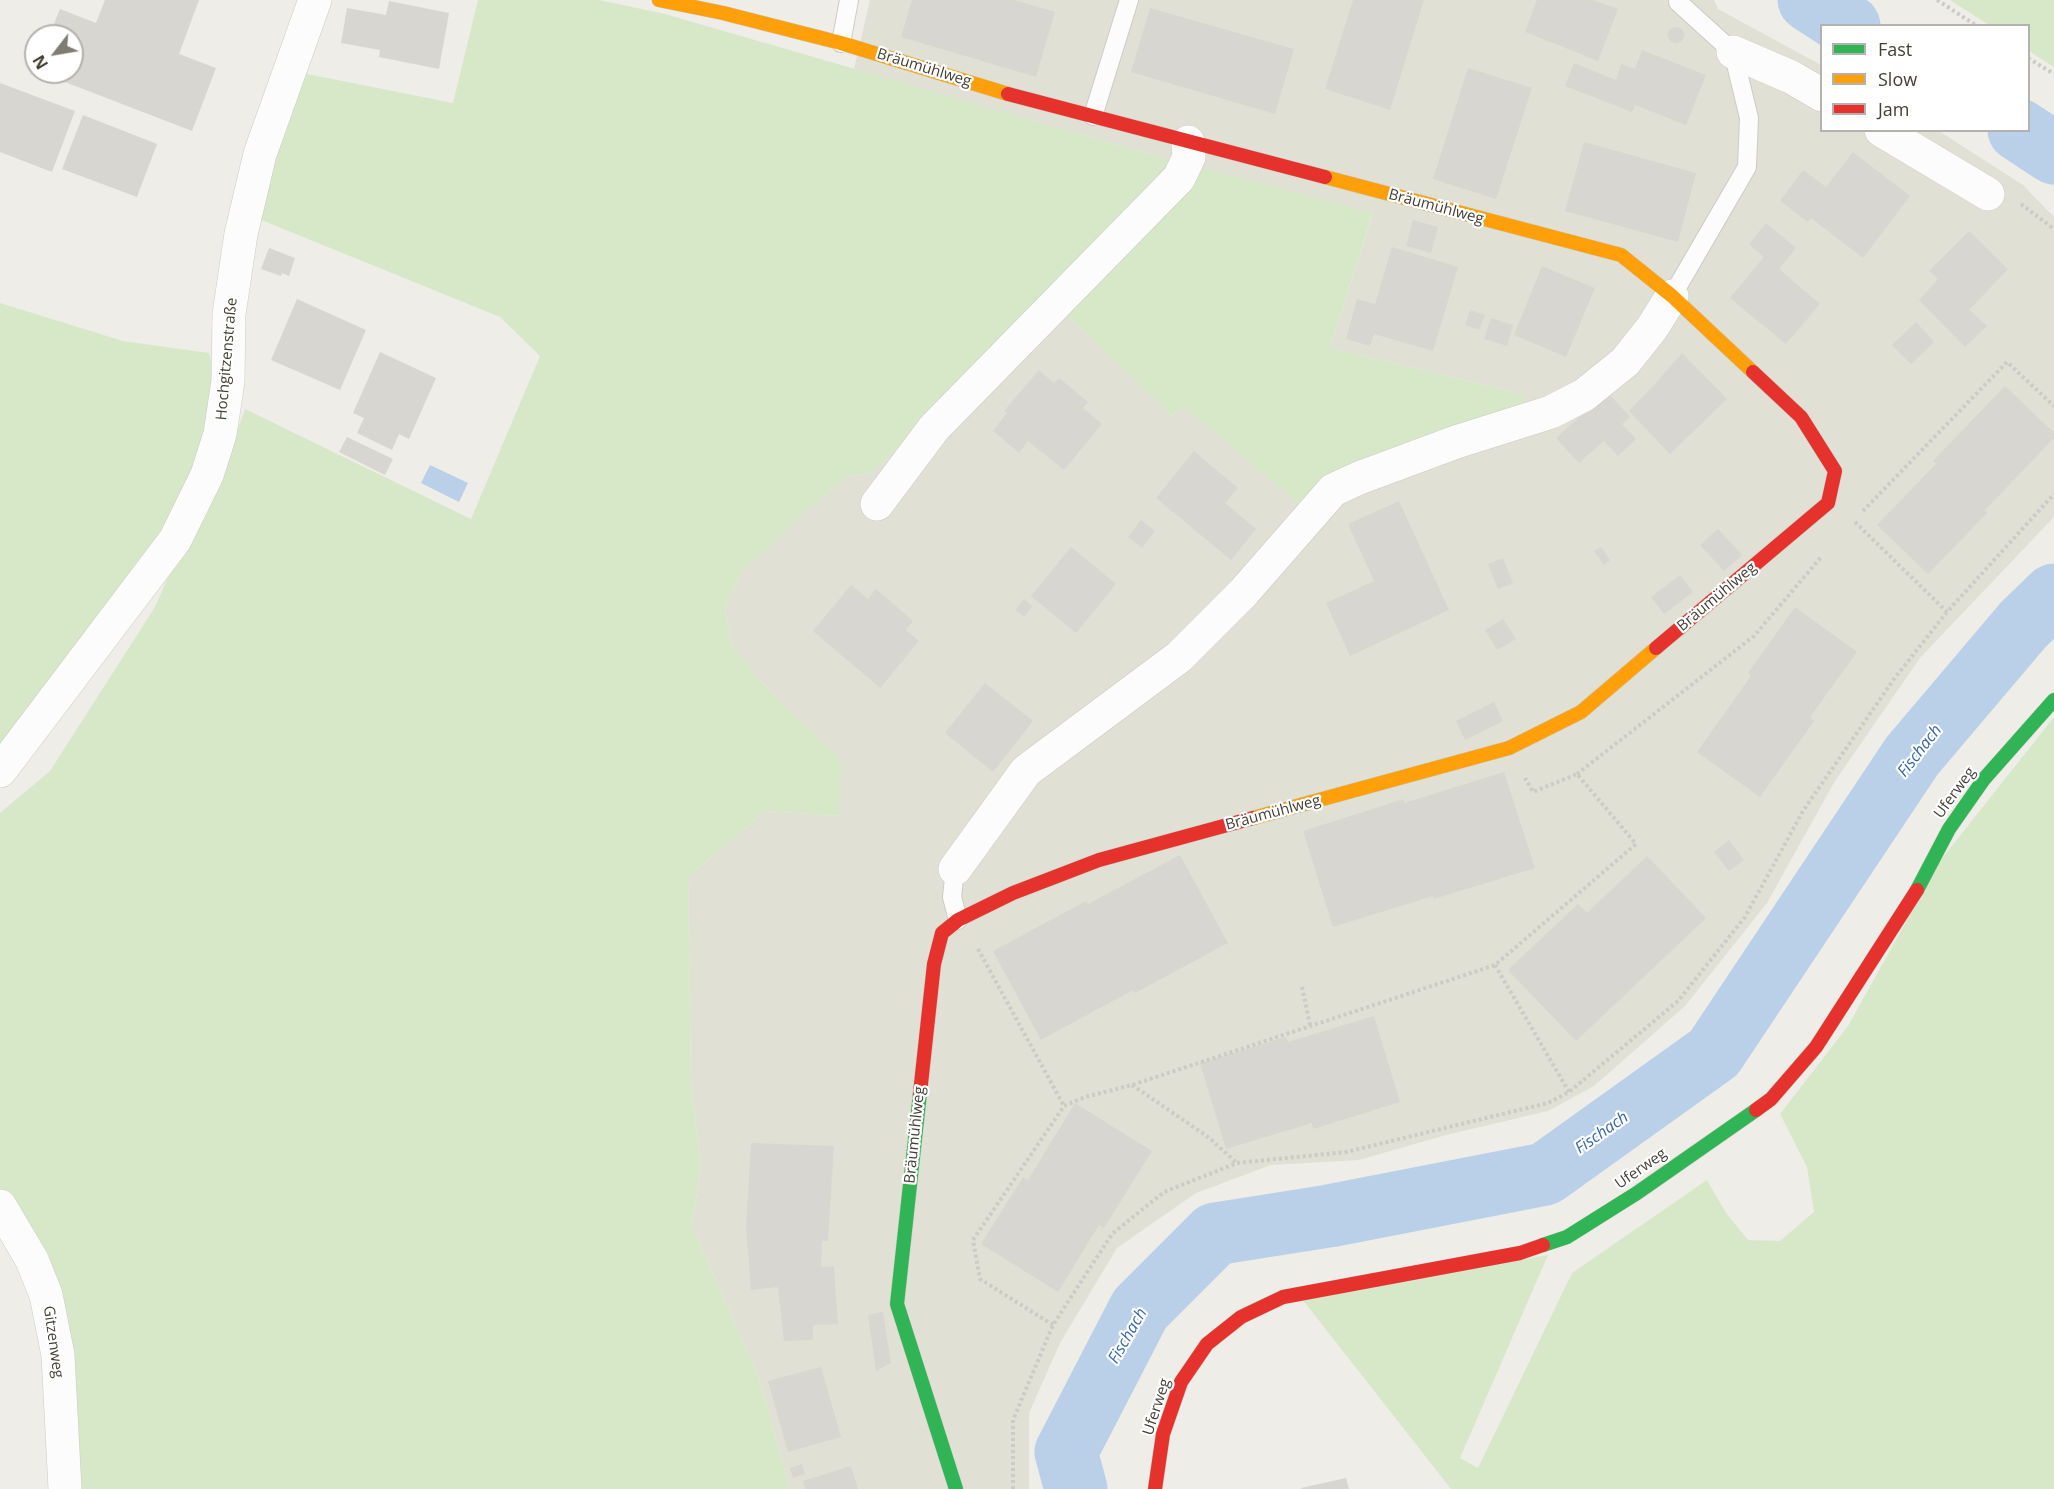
<!DOCTYPE html>
<meta charset="utf-8">
<style>
body{margin:0}
#map{position:relative;width:2054px;height:1489px;overflow:hidden;background:#eeede8;font-family:"Open Sans",sans-serif}
canvas{display:block}
.legend{position:absolute;left:1820px;top:24px;width:210px;height:108px;box-sizing:border-box;background:#fff;border:2px solid #b4b2ae;margin:0;padding:8px 10px;list-style:none;font-size:18px;color:#433f35}
.legend li{display:flex;align-items:center;gap:12px;height:30px}
.legend b{width:30px;border:2px solid #b4b2ae}
.north{position:absolute;left:24px;top:24px;width:60px;height:60px;box-sizing:border-box;background:#fff;border:2px solid #b4b2ae;border-radius:50%;rotate:239deg;font-size:16px;font-weight:700;line-height:24px;text-align:center;color:#433f35}
.north::after{content:'';display:block;margin:auto;width:21px;height:27px;background:#7f7c74;clip-path:polygon(50% 0,100% 100%,50% 72%,0 100%)}
</style>
<div id="map">
<canvas width="2054" height="1489"></canvas>
<ul class="legend">
<li><b style="height:8px;background:#30b455"></b>Fast</li>
<li><b style="height:8px;background:#ff9f0a"></b>Slow</li>
<li><b style="height:8px;background:#e5322d"></b>Jam</li>
</ul>
<div class="north">N</div>
</div>
<script>
const g = document.querySelector('canvas').getContext('2d');
g.lineJoin = 'round';
function paint(path, color) {
  g.fillStyle = color;
  g.fill(path, 'evenodd');
}
function poly(rows) {
  const path = new Path2D();
  for (const r of rows) {
    if (r.length === 3) {
      path.moveTo(r[0] + r[2], r[1]);
      path.arc(r[0], r[1], r[2], 0, 2 * Math.PI);
      continue;
    }
    path.moveTo(r[0], r[1]);
    for (let i = 2; i < r.length; i += 2) path.lineTo(r[i], r[i + 1]);
  }
  return path;
}
function strokePath(path, color, width, dash) {
  g.strokeStyle = color;
  g.lineWidth = width;
  g.lineCap = dash ? 'butt' : 'round';
  g.setLineDash(dash || []);
  g.stroke(path);
}
function write(font, color, halo, rows, align = 'center') {
  g.font = font + ' "Open Sans",sans-serif';
  g.lineWidth = 4.5;
  g.setLineDash([]);
  g.textBaseline = 'middle';
  g.strokeStyle = halo;
  g.fillStyle = color;
  for (const [text, x, y, turn = 0] of rows) {
    g.save();
    g.translate(x, y);
    g.rotate((+turn || 0) * Math.PI / 180);
    g.textAlign = isNaN(turn) ? turn : align;
    if (halo) g.strokeText(text, 0, 0);
    g.fillText(text, 0, 0);
    g.restore();
  }
}
paint(poly([
 [870,0,1714,0,1718,9,1821,65,1822,130,1939,131,2023,185,2054,217,2054,517,1920,658,1835,781,1767,903,1685,1006,1594,1086,1548,1111,1446,1135,1359,1160,1271,1165,1196,1193,1117,1248,1060,1343,1029,1413,1029,1489,790,1489,759,1378,692,1226,701,1166,691,1083,688,877,765,811,840,816,840,760,773,694,732,646,725,610,741,571,768,548,810,507,848,476,873,473,1045,294,1172,416,1184,405,1302,507,1326,485,1365,458,1487,423,1523,394,1330,348,1373,214,1121,146,854,69]
]), '#e1e0d5');
paint(poly([
 [478,0,599,0,665,14,1121,146,1373,213,1330,348,1523,394,1524,407,1487,423,1365,458,1326,485,1302,507,1184,406,1172,416,1045,294,873,473,848,476,810,507,768,548,741,571,725,610,732,646,773,694,841,760,840,816,765,811,688,877,691,1083,701,1166,692,1226,759,1378,790,1489,74,1489,67,1330,0,1191,0,813,50,771,155,607,188,532,224,469,245,409,471,519,540,356,500,317,254,217,297,72,453,103],
 [1950,0,2054,0,2054,67,2029,51,2028,26,1989,25],
 [0,303,123,341,209,353,221,404,184,508,0,769],
 [2054,717,2054,1489,1451,1489,1302,1299,1548,1255,1460,1458,1478,1468,1572,1273,1707,1180,1726,1213,1748,1240,1780,1241,1814,1212,1807,1167,1780,1114,1848,1026,1940,861]
]), '#d7e8c9');
paint(poly([
 [430,465,468,483,459,502,421,483]
]), '#bad0e9');
strokePath(poly([
 [1809,0,1849,26],
 [2019,130,2054,153],
 [1076,1489,1066,1452,1140,1309,1215,1234,1329,1216,1545,1174,1714,1053,1912,756,2023,625,2054,595]
]), '#bad0e9', 63);
paint(poly([
 [105,0,199,0,179,54,216,68,192,131,39,72,72,72,72,36,49,36,60,9,96,23],
 [912,0,1014,0,1055,12,1036,77,901,37],
 [1353,0,1424,0,1390,110,1325,89],
 [1537,0,1593,0,1618,9,1598,61,1525,32],
 [389,1,449,13,439,69,379,57,380,50,341,43,347,8,386,15],
 [1150,8,1294,49,1275,114,1131,72],
 [1676,35,8],
 [1642,50,1706,75,1686,125,1635,105,1632,112,1565,86,1574,63,1616,80,1621,64,1635,69],
 [1468,68,1532,88,1496,199,1433,179],
 [0,83,75,111,52,172,0,152],
 [83,115,157,144,137,197,62,169],
 [1584,142,1696,173,1678,242,1565,211],
 [1853,152,1910,196,1863,258,1811,218,1808,222,1780,201,1803,170,1826,187],
 [1413,220,1438,227,1431,253,1406,246],
 [1766,223,1796,248,1779,269,1820,304,1786,344,1730,298,1764,257,1749,244],
 [1969,231,2008,269,1969,310,1987,326,1965,347,1919,300,1938,279,1929,271],
 [1392,247,1458,267,1433,351,1374,334,1370,346,1346,339,1357,299,1375,304],
 [269,248,295,258,289,276,282,273,281,276,261,269],
 [1542,266,1595,288,1566,357,1514,335],
 [297,299,366,330,340,390,271,360],
 [1470,310,1485,315,1479,330,1465,325],
 [1491,318,1513,325,1507,346,1484,339],
 [1916,322,1934,342,1911,364,1892,345],
 [380,352,436,378,409,439,399,434,392,450,357,433,364,418,353,413],
 [1682,353,1727,399,1670,454,1629,411,1654,385],
 [1039,370,1054,383,1059,378,1088,402,1083,408,1102,424,1064,470,1028,441,1019,453,993,431,1007,413,1004,411],
 [2005,386,2054,433,2054,438,1985,510,1987,513,1928,574,1877,525,1936,464,1933,461],
 [1607,392,1630,417,1622,424,1636,439,1618,456,1604,441,1579,463,1556,438],
 [347,437,393,459,385,475,339,452],
 [1194,451,1238,488,1225,503,1256,529,1231,560,1156,498],
 [1399,501,1449,610,1350,656,1326,603,1374,581,1348,524],
 [1141,520,1155,531,1142,548,1128,537],
 [1718,529,1742,555,1724,571,1700,545],
 [1071,547,1116,584,1076,633,1031,596],
 [1601,547,1610,560,1604,565,1594,551],
 [1503,558,1513,583,1498,589,1488,564],
 [1680,575,1693,592,1664,614,1651,597],
 [851,585,868,599,876,589,913,621,906,630,919,641,880,688,813,631],
 [1024,599,1032,606,1024,617,1015,610],
 [1795,607,1857,652,1810,717,1814,721,1760,797,1697,752,1751,676,1748,673],
 [1503,619,1516,639,1497,650,1485,630],
 [985,683,1033,721,993,772,945,733],
 [1494,702,1503,721,1465,740,1456,721],
 [1504,772,1535,868,1434,899,1433,896,1333,927,1303,831,1404,799,1404,803],
 [1729,840,1744,860,1729,871,1714,852],
 [1180,855,1228,943,1135,993,1133,990,1041,1040,993,951,1086,901,1088,904],
 [1647,856,1706,918,1576,1041,1508,970,1578,904,1587,913],
 [1374,1016,1400,1102,1313,1129,1312,1123,1226,1149,1200,1063,1286,1037,1288,1042],
 [1075,1103,1152,1151,1104,1228,1099,1225,1058,1292,981,1244,1023,1177,1028,1180],
 [751,1143,834,1146,828,1241,822,1241,821,1267,834,1266,838,1324,813,1325,813,1340,784,1341,778,1287,751,1290,746,1228],
 [883,1312,891,1363,876,1371,868,1315],
 [821,1367,841,1437,788,1452,768,1381],
 [802,1464,805,1474,793,1478,790,1468],
 [851,1466,858,1489,805,1489,803,1481],
 [1346,1478,1349,1489,1301,1489,1301,1488]
]), '#d8d6d0');
const lane = poly([
 [841,43,849,0],
 [1093,116,1129,0],
 [1672,296,1747,167,1749,118,1733,52,1678,2],
 [955,869,952,897,958,920]
]);
const street = poly([
 [1733,52,1791,77,1822,95],
 [1881,130,1988,194],
 [877,504,934,428,1179,178,1189,157,1188,142],
 [0,771,175,540,207,475,220,434,228,381,229,314,241,234,260,154,315,0],
 [955,869,1026,771,1179,657,1243,593,1333,490,1359,478,1456,442,1551,412,1584,395,1625,362,1652,328,1672,296],
 [0,1206,32,1260,46,1295,58,1355,65,1489]
]);
const fast = poly([
 [1917,890,1949,829,1984,779,2054,700],
 [920,1093,897,1304,956,1489],
 [1543,1245,1567,1237,1637,1193,1756,1110]
]);
const slow = poly([
 [659,0,723,13,841,43,1008,94],
 [1325,177,1621,255,1672,296,1753,372],
 [1253,818,1509,748,1581,712,1656,648]
]);
const jam = poly([
 [1008,94,1325,177],
 [1656,648,1828,503,1835,471,1801,417,1753,372],
 [920,1093,934,964,942,933,958,920,1013,893,1099,860,1253,818],
 [1756,1110,1771,1099,1816,1047,1917,890],
 [1155,1489,1163,1434,1181,1382,1207,1344,1241,1317,1283,1297,1520,1253,1543,1245]
]);
strokePath(lane, '#cccbc5', 20);
strokePath(street, '#cccbc5', 34);
strokePath(fast, '#cccbbf', 15);
strokePath(slow, '#cccbbf', 15);
strokePath(jam, '#cccbbf', 15);
strokePath(poly([
 [1937,0,1977,26],
 [2028,58,2054,74],
 [2021,204,2054,229],
 [1863,511,2007,362,2054,406],
 [1855,522,1947,612],
 [1577,774,1754,636,1822,556],
 [978,949,1064,1106],
 [1495,965,1569,1092],
 [1302,987,1310,1025],
 [1132,1085,1208,1137,1237,1163],
 [1053,1325,980,1279,973,1240,1064,1106,1085,1097,1132,1085,1495,965,1636,844,1577,774,1533,792,1525,778],
 [1013,1489,1013,1420,1053,1325,1112,1234,1164,1192,1237,1163,1346,1152,1548,1103,1569,1092,1678,1001,1745,917,1803,811,1894,679,1947,612,2054,494]
]), '#cccbc6', 4, [3, 3]);
strokePath(lane, '#fcfcfc', 18);
strokePath(street, '#fcfcfc', 33);
strokePath(fast, '#30b455', 14);
strokePath(slow, '#ff9f0a', 14);
strokePath(jam, '#e5322d', 14);
write('15px', '#433f35', '#fff', [
 ["Bräumühlweg",924,68,17],
 ["Bräumühlweg",1436,207,15],
 ["Hochgitzenstraße",227,359,-85],
 ["Bräumühlweg",1717,597,-40],
 ["Uferweg",1955,793,-54],
 ["Bräumühlweg",1273,813,-15],
 ["Bräumühlweg",915,1135,-84],
 ["Uferweg",1641,1169,-35],
 ["Gitzenweg",53,1342,82],
 ["Uferweg",1157,1407,-72]
]);
write('italic 16px', '#3666a6', '#fff', [
 ["Fischach",1920,751,-52],
 ["Fischach",1602,1133,-35],
 ["Fischach",1128,1336,-60]
]);
</script>
